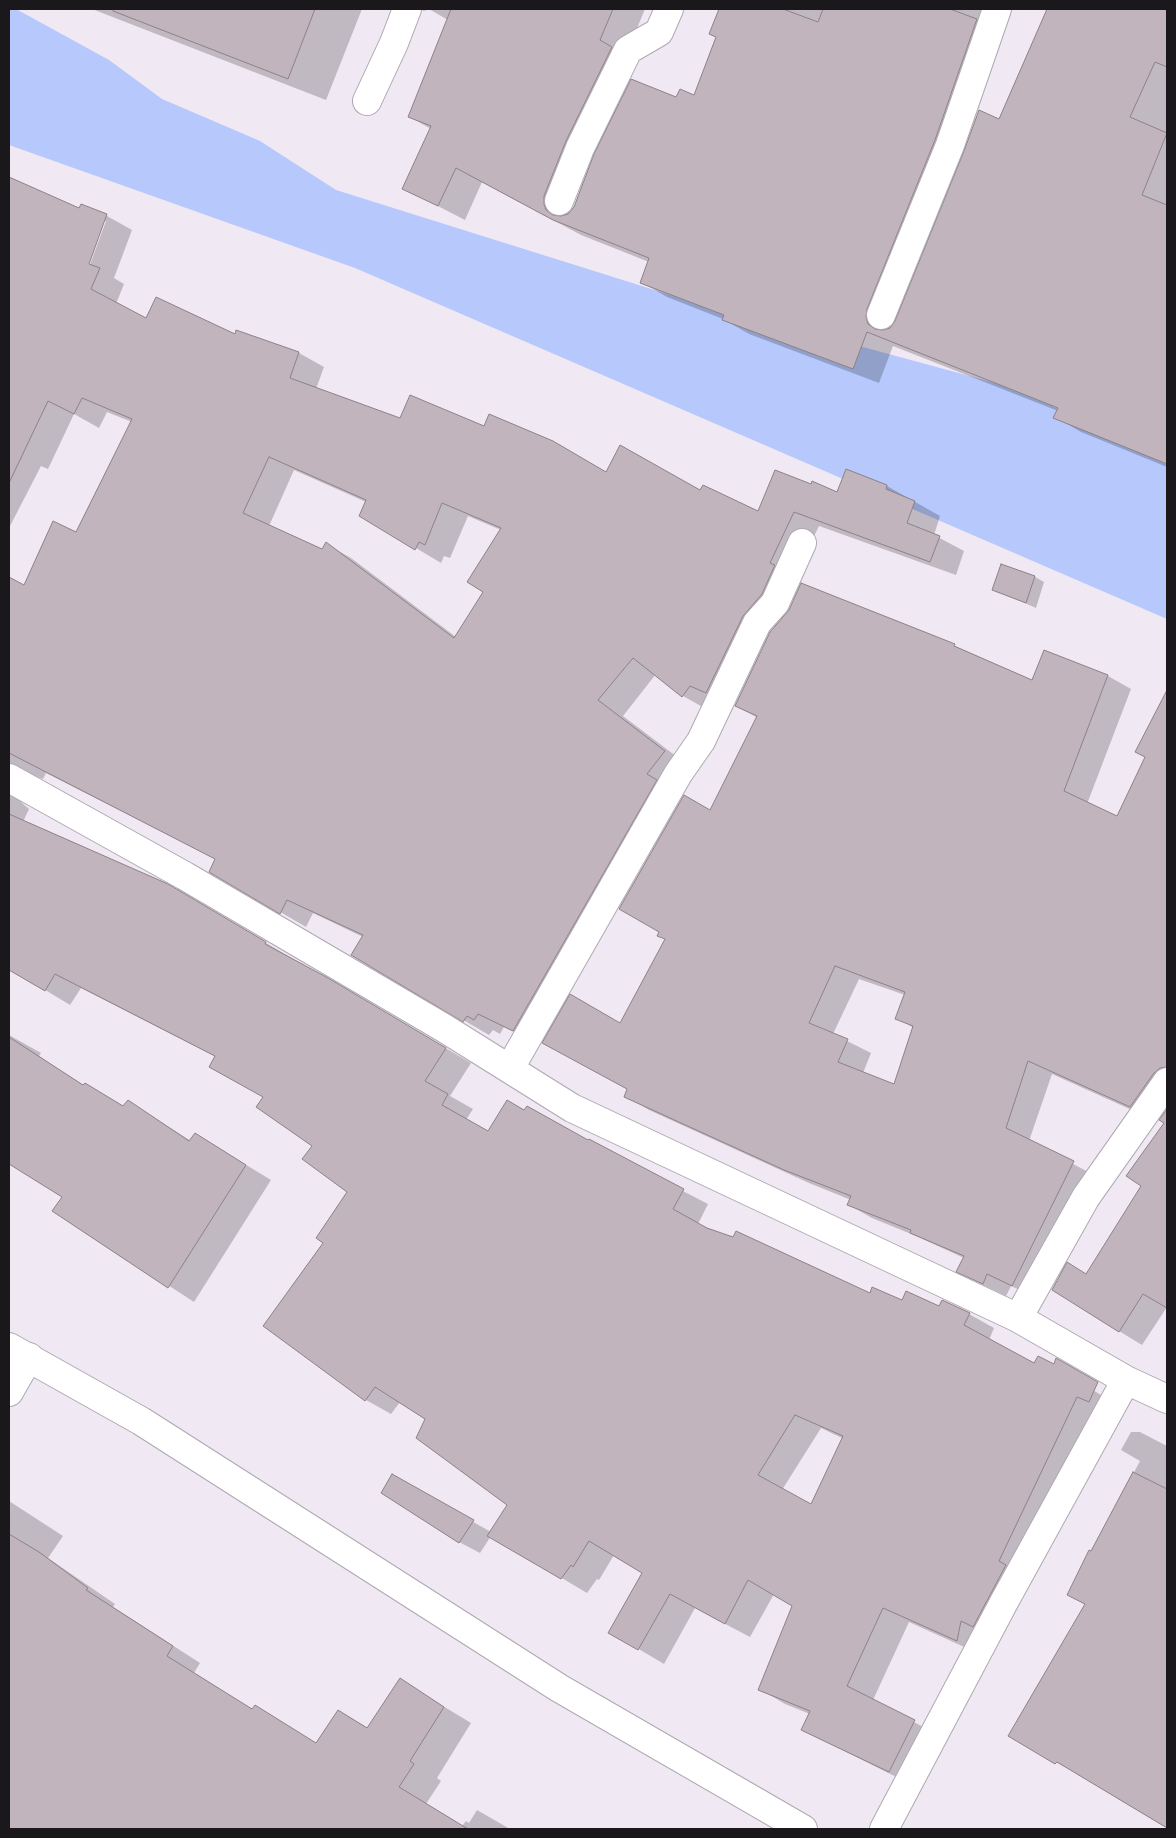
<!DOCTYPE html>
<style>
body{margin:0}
#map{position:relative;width:1176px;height:1838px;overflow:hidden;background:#f0e8f3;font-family:Mulish,sans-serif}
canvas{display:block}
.frame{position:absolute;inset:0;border:10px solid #1b181c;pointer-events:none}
</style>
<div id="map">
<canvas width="1176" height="1838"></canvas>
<div class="frame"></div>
</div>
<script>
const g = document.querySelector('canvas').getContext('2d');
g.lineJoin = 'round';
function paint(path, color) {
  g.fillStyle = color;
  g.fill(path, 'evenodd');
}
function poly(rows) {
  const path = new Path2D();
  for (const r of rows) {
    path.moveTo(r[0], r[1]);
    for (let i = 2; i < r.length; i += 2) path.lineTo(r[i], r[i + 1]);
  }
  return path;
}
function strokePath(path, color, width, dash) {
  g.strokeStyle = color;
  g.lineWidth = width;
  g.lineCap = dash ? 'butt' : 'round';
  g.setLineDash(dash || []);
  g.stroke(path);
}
paint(poly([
 [9,9,16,9,109,60,162,99,260,141,336,190,661,292,1021,390,1167,465,1167,619,355,268,9,145]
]), '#b6c8fc');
paint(poly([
 [92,9,362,9,326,100],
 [419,9,645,9,626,55,638,63,592,156,569,213,677,98,695,96,717,37,711,33,720,9,997,9,991,29,1002,35,961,155,892,327,1000,120,1053,9,1167,9,1167,467,1081,432,1055,417,1058,411,893,346,879,383,749,334,723,319,667,297,641,282,649,262,581,235,482,182,465,220,403,188,431,129,410,117,448,20,429,9,424,11],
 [9,179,80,209,81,206,107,216,132,230,114,278,124,284,116,304,147,319,236,336,299,353,324,367,316,389,400,420,485,428,606,473,701,492,759,513,838,494,887,486,940,516,934,535,964,551,956,575,819,526,768,630,708,710,683,696,656,674,623,716,689,766,539,1044,504,1027,500,1034,493,1030,489,1035,352,955,363,937,313,913,306,927,210,871,216,859,46,773,43,779,35,776,26,779,18,793,21,802,29,809,23,822,167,885,471,1063,450,1096,473,1109,466,1120,488,1132,588,1142,708,1204,698,1224,870,1294,969,1314,994,1328,989,1340,1035,1365,1038,1358,1108,1399,982,1655,909,1622,873,1700,940,1736,914,1786,803,1730,810,1714,785,1704,760,1689,794,1605,774,1594,750,1637,695,1608,664,1664,610,1632,644,1572,614,1555,599,1580,597,1579,587,1593,491,1536,480,1553,459,1542,392,1476,491,1532,509,1504,427,1419,400,1402,391,1414,366,1400,265,1326,325,1243,349,1192,314,1146,265,1097,216,1057,81,988,70,1005,9,968,9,578,25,587,77,533,132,422,107,412,99,428,74,414,48,469,41,466,9,528],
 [103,221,106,221,88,270,85,269],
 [294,470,366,502,361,515,441,563,444,556,450,558,468,516,501,530,485,591,456,637,351,558,326,544,323,551,269,526],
 [821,1428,844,1439,811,1506,782,1490],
 [1035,577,1044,582,1036,608,993,589],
 [802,585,955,646,1033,681,1045,651,1108,676,1131,689,1087,804,1117,817,1147,757,1155,717,1167,724,1167,1101,1154,1120,1052,1074,1029,1141,1096,1176,1036,1298,1011,1286,1006,1296,981,1284,958,1271,964,1258,916,1236,872,1218,849,1205,851,1200,809,1183,649,1110,626,1096,629,1089,621,1025,666,940,710,812,758,718,736,706,790,610],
 [859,979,905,995,896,1018,914,1028,894,1086,863,1073,871,1053,833,1034],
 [9,1035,41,1053,39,1056,84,1086,124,1107,128,1101,191,1141,220,1149,271,1180,194,1302,54,1211,64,1196,36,1164,9,1147],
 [1164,1124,1167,1126,1167,1307,1142,1345,1119,1331,1087,1275,1143,1186],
 [1131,1432,1140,1432,1167,1446,1167,1828,1081,1776,1010,1736,1086,1605,1069,1595,1140,1461,1121,1450],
 [9,1501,63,1536,48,1558,115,1604,113,1607,200,1663,194,1673,253,1710,317,1744,339,1711,368,1728,400,1680,471,1723,437,1778,441,1781,426,1804,462,1826,466,1821,469,1823,477,1810,510,1829,9,1829]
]), '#0003');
const building = poly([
 [113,9,315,9,288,79,113,11,113,9],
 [451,9,613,9,600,40,612,47,566,141,544,196,544,204,546,210,553,215,561,216,568,214,574,207,594,154,631,79,676,97,680,89,694,95,716,37,709,34,719,9,783,9,818,22,823,9,950,9,977,19,935,140,867,309,866,317,868,324,875,329,883,330,890,328,895,321,964,151,979,110,999,119,1047,9,1167,9,1167,67,1155,62,1130,117,1167,133,1142,195,1167,205,1167,464,1053,418,1058,408,867,332,853,369,722,320,724,315,640,283,649,258,553,220,456,168,438,206,402,189,431,126,408,117,451,9],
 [9,177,79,208,81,204,107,214,89,264,100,268,91,289,146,318,156,297,235,334,236,330,299,352,290,378,400,418,410,395,484,426,489,414,553,441,606,472,620,445,700,490,703,485,758,511,775,470,811,484,812,481,837,492,846,469,887,485,886,489,915,501,907,523,940,536,930,562,794,512,770,563,775,565,762,594,743,616,706,693,690,686,682,697,633,658,598,700,665,751,647,774,657,780,513,1031,478,1014,474,1020,467,1016,463,1022,351,955,363,935,287,900,280,914,209,872,215,859,9,753,9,577,24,585,53,521,76,532,132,419,82,398,74,414,48,401,9,483,9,177],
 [269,457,366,500,359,516,415,550,419,542,425,545,442,503,501,528,467,582,483,592,454,638,326,542,322,549,243,513,269,457],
 [1001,564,1035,576,1026,603,992,590,1001,564],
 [801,583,955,644,954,646,1032,680,1044,650,1108,675,1064,791,1117,816,1145,757,1135,752,1167,690,1167,1067,1160,1068,1154,1073,1130,1107,1028,1061,1006,1128,1074,1161,1012,1286,987,1274,983,1284,956,1272,964,1256,910,1233,911,1230,847,1205,851,1196,784,1170,624,1097,627,1089,542,1043,570,994,620,1023,665,939,657,936,659,932,619,909,684,795,710,810,757,716,735,706,770,632,789,610,801,583],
 [835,966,905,992,895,1019,913,1026,894,1084,838,1062,848,1039,809,1023,835,966],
 [9,814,168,884,266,942,265,944,328,978,446,1048,425,1081,448,1094,442,1105,488,1131,507,1100,524,1110,527,1106,588,1140,589,1139,684,1189,673,1209,707,1228,733,1237,736,1231,870,1293,872,1287,902,1300,906,1291,939,1306,942,1300,970,1313,964,1325,1034,1363,1038,1356,1054,1364,1056,1358,1098,1382,1089,1402,1077,1397,999,1561,1006,1565,973,1627,961,1621,957,1641,883,1608,847,1686,915,1720,889,1772,801,1730,810,1711,758,1690,792,1606,748,1580,725,1624,670,1594,638,1650,608,1633,642,1573,589,1541,573,1567,571,1565,561,1579,487,1536,507,1505,416,1438,425,1419,375,1387,365,1401,263,1326,323,1243,316,1238,347,1192,302,1159,312,1146,256,1107,263,1097,209,1067,215,1056,55,974,45,991,9,970,9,814],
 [795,1415,843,1436,811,1504,758,1475,795,1415],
 [9,1037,83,1085,85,1083,123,1106,128,1100,189,1141,195,1133,246,1165,168,1288,52,1211,62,1197,9,1164,9,1037],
 [1167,1109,1167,1308,1143,1294,1119,1332,1052,1290,1067,1262,1086,1274,1141,1186,1126,1176,1164,1123,1159,1120,1167,1109],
 [1133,1472,1167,1489,1167,1828,1057,1762,1055,1764,1008,1736,1085,1604,1067,1595,1089,1550,1091,1551,1133,1472],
 [392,1474,474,1520,459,1543,381,1493,392,1474],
 [9,1534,39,1552,88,1588,86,1590,173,1646,167,1656,252,1709,255,1705,316,1743,338,1710,367,1728,400,1678,444,1707,410,1761,414,1764,399,1787,468,1829,9,1829,9,1534]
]);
paint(building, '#c1b4bc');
strokePath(building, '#8c8188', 1);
const street = poly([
 [367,101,394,43,407,9],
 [559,201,580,148,628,50,659,32,669,9],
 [881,315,950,145,997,9],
 [9,778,185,876,444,1028,572,1108,1018,1318,1126,1380,1167,1399],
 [510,1068,678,774,701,741,757,623,775,603,802,543],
 [1018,1318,1086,1197,1167,1082],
 [9,1392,29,1357],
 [884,1829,1004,1602,1126,1380]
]);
const secondary = poly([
 [9,1347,141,1421,559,1688,803,1829]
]);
strokePath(street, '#afa8b2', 30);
strokePath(secondary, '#afa8b2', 30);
strokePath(street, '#fff', 28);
strokePath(secondary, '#fff', 28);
</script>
